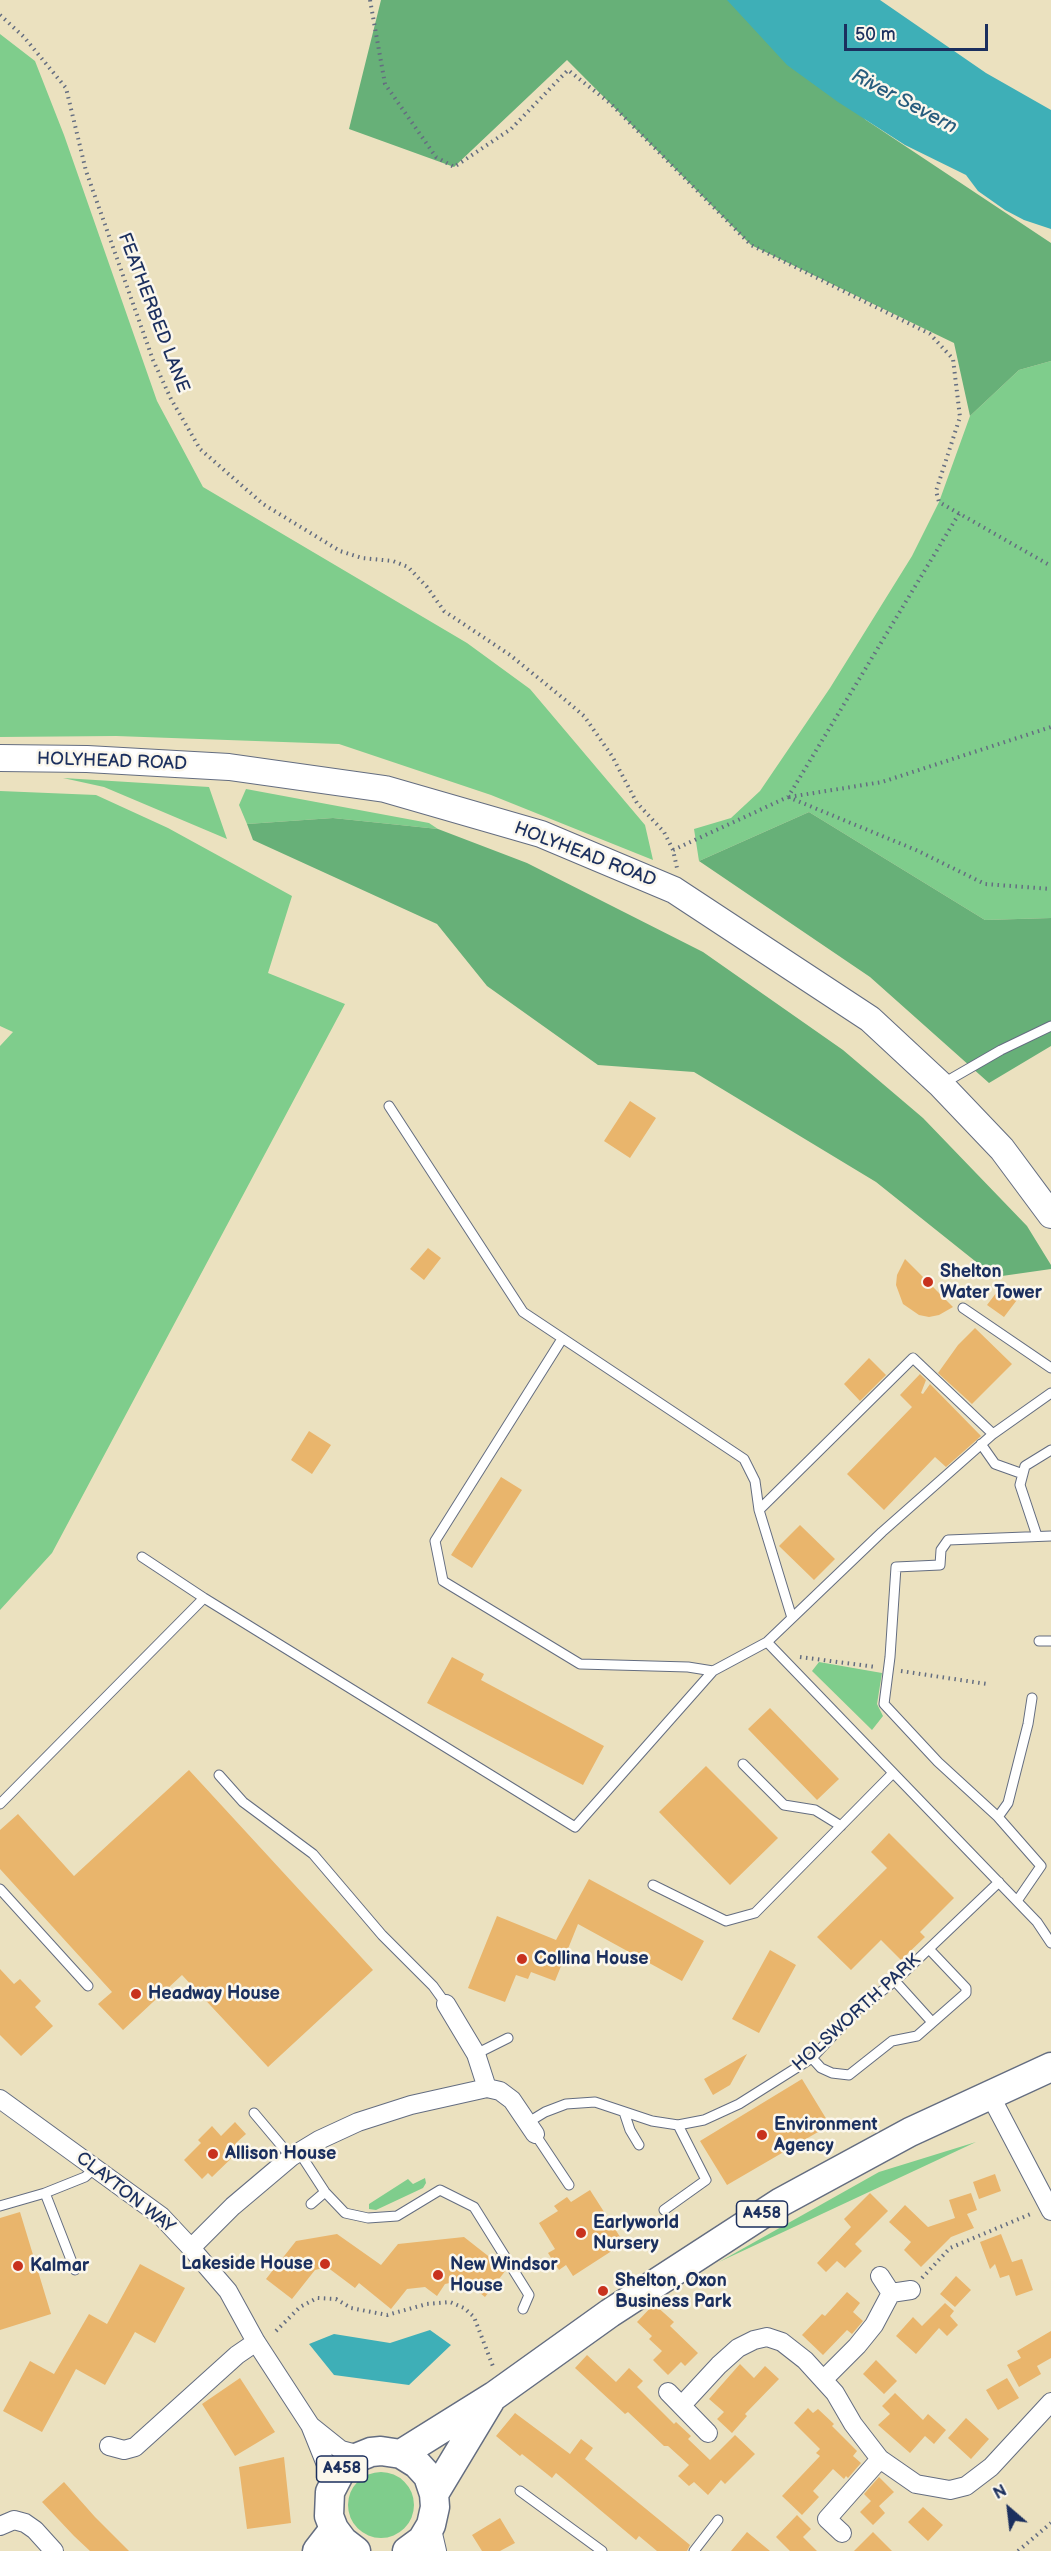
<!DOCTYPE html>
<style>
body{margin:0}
#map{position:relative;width:1051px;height:2551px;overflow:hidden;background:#ebe1bf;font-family:"Balsamiq Sans",sans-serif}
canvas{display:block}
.north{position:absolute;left:979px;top:2479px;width:60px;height:60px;-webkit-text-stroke:4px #fbf7ec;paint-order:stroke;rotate:332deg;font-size:16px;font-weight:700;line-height:24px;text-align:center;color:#1b2f5e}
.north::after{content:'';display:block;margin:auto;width:21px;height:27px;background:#1b2f5e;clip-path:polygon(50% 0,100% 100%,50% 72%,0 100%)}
.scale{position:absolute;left:844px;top:24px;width:144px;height:27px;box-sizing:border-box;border:3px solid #1b2f5e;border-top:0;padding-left:8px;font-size:18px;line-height:21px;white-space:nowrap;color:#1b2f5e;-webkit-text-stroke:4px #fbf7ec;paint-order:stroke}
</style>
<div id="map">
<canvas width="1051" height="2551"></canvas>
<div class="north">N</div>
<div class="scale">50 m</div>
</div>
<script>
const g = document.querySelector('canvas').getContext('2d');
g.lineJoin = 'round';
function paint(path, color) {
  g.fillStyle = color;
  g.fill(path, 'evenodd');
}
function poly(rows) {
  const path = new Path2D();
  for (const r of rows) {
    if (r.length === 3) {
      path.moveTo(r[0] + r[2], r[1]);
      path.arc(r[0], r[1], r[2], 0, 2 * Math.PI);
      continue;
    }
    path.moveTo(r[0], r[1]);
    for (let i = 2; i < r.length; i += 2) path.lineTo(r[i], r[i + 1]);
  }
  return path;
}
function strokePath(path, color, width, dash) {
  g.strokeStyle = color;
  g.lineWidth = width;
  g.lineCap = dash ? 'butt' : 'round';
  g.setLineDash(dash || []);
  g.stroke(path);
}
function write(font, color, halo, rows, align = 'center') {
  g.font = font + ' "Balsamiq Sans",sans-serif';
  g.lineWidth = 5;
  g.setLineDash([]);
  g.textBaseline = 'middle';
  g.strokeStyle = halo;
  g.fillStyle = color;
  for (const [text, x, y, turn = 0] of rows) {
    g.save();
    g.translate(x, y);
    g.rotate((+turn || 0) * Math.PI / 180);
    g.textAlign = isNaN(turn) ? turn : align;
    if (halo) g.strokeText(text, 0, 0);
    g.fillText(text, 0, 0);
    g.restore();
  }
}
paint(poly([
 [0,34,35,61,64,135,157,401,203,487,467,643,530,689,645,825,653,860,491,795,339,744,116,736,0,737],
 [1051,361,1051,918,985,920,809,812,699,861,694,829,731,818,760,791,830,688,912,556,939,502,970,416,1019,370],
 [63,778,209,787,227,839,104,787],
 [246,789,429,823,438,829,333,818,247,824,239,805],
 [0,791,96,795,168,828,292,896,268,973,345,1004,52,1553,0,1610,0,1046,13,1032,0,1026],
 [819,1662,882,1673,877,1704,883,1716,872,1730,812,1671],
 [976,2142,719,2262,879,2172],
 [425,2178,426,2183,423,2188,376,2210,369,2209,369,2204,408,2179,413,2184],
 [381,2505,33]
]), '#7fcd8c');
paint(poly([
 [381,0,744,0,866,120,1051,243,1051,361,1019,370,970,416,954,343,751,245,567,60,454,167,349,129],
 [809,812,985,920,1051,918,1051,1046,989,1083,870,977,699,861],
 [333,818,438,829,527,863,703,952,843,1050,923,1118,1027,1226,1051,1265,1051,1269,995,1277,876,1182,694,1072,598,1065,487,986,437,924,253,840,247,824]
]), '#67b078');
paint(poly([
 [727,0,880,0,986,73,1051,110,1051,229,1024,220,1005,210,978,191,966,175,905,145,838,102,787,65],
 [430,2330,451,2345,409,2385,334,2375,309,2344,334,2334,390,2343]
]), '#3eafb7');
paint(poly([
 [630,1101,656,1118,630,1158,604,1141],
 [428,1248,441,1258,424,1280,410,1269],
 [905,1259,953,1307,939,1315,929,1317,919,1315,903,1304,896,1285,897,1275],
 [1003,1284,1020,1296,1004,1317,987,1305],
 [975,1328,1012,1364,972,1404,938,1373,958,1345],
 [869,1358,886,1375,860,1401,844,1384],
 [920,1374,926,1380,921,1393,923,1394,930,1384,981,1436,946,1467,935,1457,884,1510,847,1474,912,1407,900,1395],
 [309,1431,331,1445,312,1474,291,1460],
 [501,1477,522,1490,472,1568,451,1555],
 [800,1525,835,1559,814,1580,779,1546],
 [452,1657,484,1674,481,1680,604,1746,583,1785,427,1703],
 [770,1708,839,1779,817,1800,748,1729],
 [706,1766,778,1838,730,1885,659,1812],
 [189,1770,373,1970,268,2067,182,1975,123,2030,98,2004,112,1992,0,1869,0,1830,18,1814,74,1876],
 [889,1833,954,1898,920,1932,925,1937,901,1960,881,1940,851,1970,817,1937,887,1868,871,1852],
 [589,1879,704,1941,682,1981,578,1924,555,1981,531,1972,528,1979,516,1975,505,2002,468,1988,497,1916,556,1940],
 [770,1950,796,1965,759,2033,732,2019],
 [0,1969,14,1984,20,1979,41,2001,35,2007,53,2026,21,2056,0,2035],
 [747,2054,730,2085,713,2095,704,2079],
 [802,2079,830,2125,727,2185,700,2141],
 [235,2122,246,2134,236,2143,241,2149,212,2177,208,2173,202,2179,184,2160,201,2143,198,2140,212,2126,221,2136],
 [995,2174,1001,2191,979,2199,973,2182],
 [590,2190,624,2243,573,2276,566,2265,559,2270,548,2253,555,2249,539,2223,558,2211,554,2206,567,2197,571,2202],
 [870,2193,888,2211,855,2244,862,2251,845,2268,837,2261,826,2272,817,2263,851,2227,844,2219],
 [971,2193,977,2210,967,2214,974,2228,951,2237,921,2267,904,2250,911,2242,889,2222,905,2205,928,2227,955,2218,949,2200],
 [20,2212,51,2314,0,2330,0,2218],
 [337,2234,381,2265,398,2244,464,2237,506,2270,485,2297,464,2280,445,2284,437,2296,425,2287,407,2289,391,2309,359,2283,355,2288,327,2267,315,2270,292,2299,266,2279,296,2241],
 [1001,2234,1012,2262,1022,2259,1033,2290,1016,2296,1009,2275,1000,2278,995,2264,990,2269,980,2242],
 [140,2264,185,2288,155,2343,135,2332,105,2385,76,2369,42,2432,3,2411,30,2361,54,2374,89,2314,107,2324],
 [956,2276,971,2290,955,2307,940,2294],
 [847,2292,860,2303,853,2312,863,2321,852,2334,847,2330,823,2355,802,2335,822,2314,825,2316],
 [945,2303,954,2311,950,2316,958,2325,947,2336,939,2328,916,2354,896,2336,913,2317,922,2326],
 [654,2304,674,2322,670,2326,698,2353,685,2366,681,2362,668,2375,653,2360,662,2351,649,2339,652,2336,637,2322],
 [1051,2331,1051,2358,1037,2366,1041,2374,1019,2387,1007,2365,1021,2358,1017,2351],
 [587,2355,616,2382,629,2368,643,2381,637,2387,674,2424,676,2422,691,2436,688,2439,710,2460,735,2435,755,2454,725,2484,721,2480,708,2495,694,2482,689,2486,678,2476,689,2465,668,2446,664,2446,628,2412,625,2414,575,2368],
 [876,2360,897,2381,884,2394,863,2374],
 [740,2364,754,2378,765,2366,779,2379,745,2414,747,2416,732,2433,717,2419,724,2412,709,2399],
 [240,2378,275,2432,235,2456,202,2404],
 [1007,2378,1019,2398,998,2410,986,2390],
 [895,2393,923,2420,928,2414,946,2430,934,2444,925,2436,910,2453,878,2425,890,2414,882,2406],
 [808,2408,813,2413,818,2409,834,2424,832,2426,857,2451,853,2456,861,2463,848,2478,846,2476,844,2479,833,2469,813,2491,819,2497,802,2515,782,2496,820,2456,816,2453,820,2449,794,2423],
 [515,2413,570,2454,581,2439,593,2448,585,2459,690,2545,687,2551,657,2551,639,2536,636,2540,556,2473,552,2478,522,2454,520,2456,496,2436],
 [966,2418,989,2439,971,2459,948,2438],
 [284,2457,291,2523,247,2529,239,2467],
 [879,2477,894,2492,879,2506,885,2513,873,2525,860,2512,871,2501,864,2494],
 [64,2482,95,2517,129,2551,90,2551,74,2536,42,2502],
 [923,2507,943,2525,928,2541,908,2522],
 [797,2515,811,2529,803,2537,817,2551,790,2551,776,2537],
 [500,2518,515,2543,500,2551,482,2551,472,2535],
 [747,2532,770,2551,731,2551],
 [873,2532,892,2551,854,2551]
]), '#e9b56c');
const lane = poly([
 [942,1084,1001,1050,1051,1026],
 [389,1106,523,1312,744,1459,755,1481,759,1510],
 [963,1308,1051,1368],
 [562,1339,435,1541,443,1581,580,1664,688,1667,713,1671],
 [1051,1393,993,1434,882,1532,767,1642,1037,1922,1051,1943],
 [981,1444,995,1464,1023,1474],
 [1037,1536,1020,1485,1025,1466,1051,1450],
 [142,1557,204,1598,575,1827,713,1671,767,1642],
 [792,1618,759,1510,913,1358,993,1434],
 [1039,1641,1051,1641],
 [1032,1698,1028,1724,1008,1803,998,1817,938,1762,884,1704,890,1657,896,1567,940,1565,941,1550,948,1540,1051,1536],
 [743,1764,784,1805,815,1810,841,1826],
 [219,1775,243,1802,313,1854,382,1935,433,1986,446,2004],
 [0,1804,204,1598],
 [998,1817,1041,1866,1017,1901],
 [653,1885,726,1921,755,1913,893,1773],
 [0,1889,88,1986],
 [895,1981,932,2022],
 [476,2054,508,2038],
 [812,2058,821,2068,832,2073,849,2075,892,2041,917,2036,966,1993,966,1988,929,1949],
 [624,2112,630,2130,639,2145],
 [254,2113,291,2157],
 [527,2123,545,2112,566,2104,595,2102,652,2121,678,2125,704,2120,739,2104,812,2058,857,2010,895,1981,999,1882],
 [535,2134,569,2185],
 [299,2152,325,2192,345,2213,368,2218,397,2216,440,2190,474,2207,529,2295,523,2309],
 [311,2204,325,2192],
 [0,2206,45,2193],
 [664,2210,706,2180,678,2125],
 [75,2270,45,2193,85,2177,96,2167],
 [520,2491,602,2551],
 [694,2551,718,2520]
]);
const street = poly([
 [446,2004,476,2054,487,2088],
 [990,2095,1051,2211],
 [0,2099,161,2216,191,2248,228,2291,256,2342,310,2425,333,2482],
 [191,2248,233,2206,291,2157,319,2140,358,2122,411,2105,487,2088,500,2091,512,2100,535,2134],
 [880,2276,891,2293,911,2290],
 [823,2380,857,2346,874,2325,891,2293],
 [668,2392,708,2433],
 [682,2405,719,2365,738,2348,754,2340,767,2337,782,2342,805,2360,835,2393,853,2424,880,2459,916,2484,950,2490,966,2486,991,2467,1051,2402],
 [311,2426,341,2450,360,2455],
 [109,2446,124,2450,135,2447,237,2355,256,2342],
 [431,2525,437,2551],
 [0,2526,14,2520,25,2523,35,2530,54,2551],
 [842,2533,827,2519,880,2459]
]);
const secondary = poly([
 [0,758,87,759,229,767,385,789,541,834,674,890,870,1019,941,1085,1002,1149,1051,1215]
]);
const primary = poly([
 [401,2454,494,2396,610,2313,781,2202,910,2132,1051,2067],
 [434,2494,490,2401],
 [317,2551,334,2529],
 [356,2551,343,2541,334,2529,329,2516,330,2492,343,2467,351,2460,371,2452,381,2451,401,2454,417,2464,428,2476,434,2494,435,2507,431,2525,422,2540,407,2551]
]);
strokePath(lane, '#646d80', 11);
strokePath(street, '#646d80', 20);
strokePath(secondary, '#646d80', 28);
strokePath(primary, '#646d80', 31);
strokePath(poly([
 [370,0,385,84,436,157,454,167,511,129,568,70,611,104,751,245,930,334,953,359,960,417,936,491,939,502,1051,566],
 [0,15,24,37,66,88,86,171,153,360,171,399,200,449,263,504,340,551,362,558,393,561,408,567,427,587,444,611,510,655,558,694,584,716,612,756,637,803,664,832,673,850,677,868],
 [788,797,916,850,985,884,1051,889],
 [789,797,882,782,1051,727],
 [673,850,788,797,960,512],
 [800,1657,876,1667],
 [901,1671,987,1684],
 [922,2278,950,2248,1033,2213],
 [276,2331,300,2307,317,2298,336,2299,351,2308,387,2315,427,2304,450,2302,464,2308,474,2317,494,2369],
 [1018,2551,1051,2523]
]), '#646d80', 4, [1.5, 4.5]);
strokePath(lane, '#fff', 9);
strokePath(street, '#fff', 18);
strokePath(secondary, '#fff', 26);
strokePath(primary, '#fff', 28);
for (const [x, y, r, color] of [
 [928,1282,6,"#c8321e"],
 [522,1959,6,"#c8321e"],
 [136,1994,6,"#c8321e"],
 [762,2135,6,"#c8321e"],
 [213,2154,6,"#c8321e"],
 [581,2233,6,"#c8321e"],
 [325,2264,6,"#c8321e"],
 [18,2266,6,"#c8321e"],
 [438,2275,6,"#c8321e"],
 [603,2291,6,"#c8321e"]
]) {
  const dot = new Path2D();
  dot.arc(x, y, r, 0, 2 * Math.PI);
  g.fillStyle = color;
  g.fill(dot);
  strokePath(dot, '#fbf7ec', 2);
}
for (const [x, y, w] of [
 [762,2214,51],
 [342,2469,51]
]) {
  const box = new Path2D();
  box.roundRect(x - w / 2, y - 13, w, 26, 4.5);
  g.fillStyle = '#fbf7ec';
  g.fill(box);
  strokePath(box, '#1b2f5e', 1.5);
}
write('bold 16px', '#1b2f5e', null, [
 ["A458",762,2214],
 ["A458",342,2469]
]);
write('18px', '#1b2f5e', '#fbf7ec', [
 ["FEATHERBED LANE",153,313,69],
 ["HOLYHEAD ROAD",112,762,2],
 ["HOLYHEAD ROAD",585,855,21],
 ["HOLSWORTH PARK",857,2013,-42],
 ["CLAYTON WAY",125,2193,38]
]);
write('bold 18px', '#1b2f5e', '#fbf7ec', [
 ["Shelton",940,1272],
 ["Water Tower",940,1293],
 ["Collina House",534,1959],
 ["Headway House",148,1994],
 ["Environment",774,2125],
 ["Agency",774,2146],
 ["Allison House",225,2154],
 ["Earlyworld",593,2223],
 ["Nursery",593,2244],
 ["Lakeside House",313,2264,"right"],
 ["New Windsor",450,2265],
 ["House",450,2286],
 ["Kalmar",30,2266],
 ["Shelton, Oxon",615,2281],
 ["Business Park",615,2302]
], 'left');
write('italic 20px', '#275c7d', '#fbf7ec', [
 ["River Severn",904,102,28]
]);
</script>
